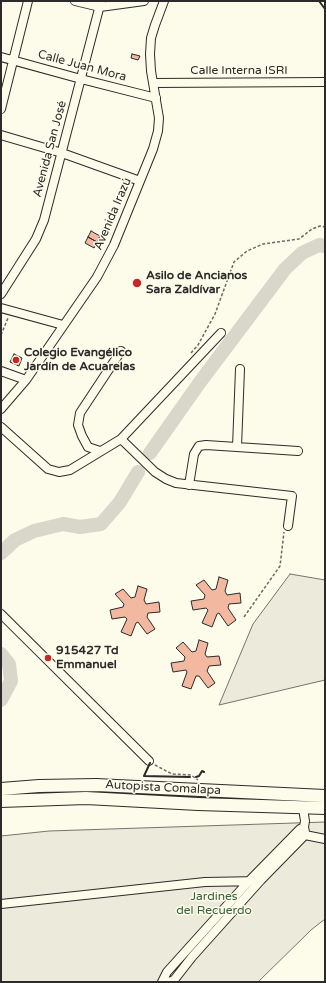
<!DOCTYPE html>
<meta charset="utf-8">
<style>
body{margin:0}
#map{position:relative;width:326px;height:983px;overflow:hidden;background:#fdfbea;font-family:"Varela Round",sans-serif}
canvas{display:block}
.frame{position:absolute;inset:0;border:2px solid #2b2b2b;pointer-events:none}
</style>
<div id="map">
<canvas width="326" height="983"></canvas>
<div class="frame"></div>
</div>
<script>
const g = document.querySelector('canvas').getContext('2d');
g.lineJoin = 'round';
function paint(path, color) {
  g.fillStyle = color;
  g.fill(path, 'evenodd');
}
function poly(rows) {
  const path = new Path2D();
  for (const r of rows) {
    path.moveTo(r[0], r[1]);
    for (let i = 2; i < r.length; i += 2) path.lineTo(r[i], r[i + 1]);
  }
  return path;
}
function strokePath(path, color, width, dash) {
  g.strokeStyle = color;
  g.lineWidth = width;
  g.lineCap = dash ? 'butt' : 'round';
  g.setLineDash(dash || []);
  g.stroke(path);
}
function write(font, color, halo, rows, align = 'center') {
  g.font = font + ' "Varela Round",sans-serif';
  g.lineWidth = 3;
  g.setLineDash([]);
  g.textBaseline = 'middle';
  g.strokeStyle = halo;
  g.fillStyle = color;
  for (const [text, x, y, turn = 0] of rows) {
    g.save();
    g.translate(x, y);
    g.rotate((+turn || 0) * Math.PI / 180);
    g.textAlign = isNaN(turn) ? turn : align;
    if (halo) g.strokeText(text, 0, 0);
    g.fillText(text, 0, 0);
    g.restore();
  }
}
const green = poly([
 [290,574,325,580,325,680,219,705,253,624,290,574],
 [325,822,325,919,311,930,258,982,1,982,1,836,49,831,325,822]
]);
paint(green, '#ecebdb');
strokePath(green, '#74746e', 1);
strokePath(poly([
 [150,453,200,382,285,269,302,253,319,245,325,246],
 [1,553,15,540,34,531,63,524,80,527,101,524,120,502,138,472],
 [1,654,9,664,11,681,1,700]
]), '#d8d7c9', 14);
const building = poly([
 [132,54,140,56,138,60,131,58,132,54],
 [91,231,100,236,97,242,88,237,91,231],
 [88,237,97,242,94,248,85,243,88,237],
 [14,354,22,358,19,366,10,362,14,354],
 [219,577,228,580,225,591,227,595,240,593,241,603,229,604,228,608,236,620,228,626,219,613,217,614,212,627,202,623,208,610,206,608,193,610,191,601,204,599,205,595,196,585,204,580,212,590,216,589,219,577],
 [138,586,147,589,144,600,146,604,159,602,160,612,148,613,147,617,155,629,147,634,138,622,136,623,131,636,121,632,127,619,125,617,112,619,110,610,123,607,124,604,115,594,123,589,131,598,135,597,138,586],
 [199,640,208,643,205,654,207,657,219,656,221,665,209,666,207,671,215,683,208,688,199,676,196,676,191,689,182,686,187,672,186,670,173,672,171,663,184,661,185,657,176,648,183,642,192,652,196,651,199,640]
]);
paint(building, '#f2b8a0');
strokePath(building, '#2b2b2b', 1);
const minor = poly([
 [75,1,100,7,144,1],
 [1,57,81,79,156,98],
 [153,83,325,82],
 [1,109,28,1],
 [1,135,62,153,140,181],
 [1,294,36,239,44,220,101,1],
 [1,308,63,325],
 [1,371,26,380],
 [1,409,26,380,97,277,114,245,153,149,158,131,159,118,151,71,150,54,151,38,155,25,164,1],
 [1,427,48,469,59,472,70,470,121,439,221,333],
 [121,439,155,472,166,479,176,483,292,496,288,526],
 [237,447,240,369],
 [100,451,88,447,82,436,78,425,80,413,121,351],
 [189,485,194,454,199,446,206,445,298,451],
 [1,614,149,761],
 [303,808,305,821,304,827,305,832],
 [305,835,325,839],
 [1,904,205,882,260,881],
 [162,982,167,972,249,881,300,829,304,827],
 [169,982,174,980,192,957,260,881,305,835]
]);
const highway = poly([
 [1,789,39,786,96,785,325,796],
 [1,801,86,798,198,804,325,808]
]);
strokePath(minor, '#2b2b2b', 10);
strokePath(highway, '#2b2b2b', 14);
strokePath(poly([
 [1,335,8,318],
 [191,353,198,345,215,314,234,262,247,251,263,244,299,239,312,229,320,226,325,227],
 [244,617,280,566,284,532],
 [155,765,172,774,191,775,198,780]
]), '#6a6964', 1.5, [3, 2]);
strokePath(minor, '#fdfbea', 8);
strokePath(highway, '#fdfbea', 12);
strokePath(poly([
 [319,1,325,9],
 [150,763,144,776,190,777],
 [196,777,199,776,202,771,204,772]
]), '#2b2b2b', 2);
for (const [x, y, r, color] of [
 [137,283,5,"#c62828"],
 [16,360,4,"#c62828"],
 [48,658,4,"#c62828"]
]) {
  const dot = new Path2D();
  dot.arc(x, y, r, 0, 2 * Math.PI);
  g.fillStyle = color;
  g.fill(dot);
  strokePath(dot, '#fdfbea', 1.5);
}
write('12px', '#2b2b2b', '#fdfbea', [
 ["Calle Juan Mora",82,66,15],
 ["Calle Interna ISRI",239,71],
 ["Avenida San José",50,149,-75],
 ["Avenida Irazú",113,214,-67],
 ["Autopista Comalapa",163,788,3]
]);
write('bold 12px', '#2b2b2b', '#fdfbea', [
 ["Asilo de Ancianos",146,276],
 ["Sara Zaldívar",146,290],
 ["Colegio Evangélico",24,353],
 ["Jardín de Acuarelas",24,367],
 ["915427 Td",56,651],
 ["Emmanuel",56,665]
], 'left');
write('12px', '#34623c', '#fdfbea', [
 ["Jardines",214,897],
 ["del Recuerdo",214,911]
]);
</script>
